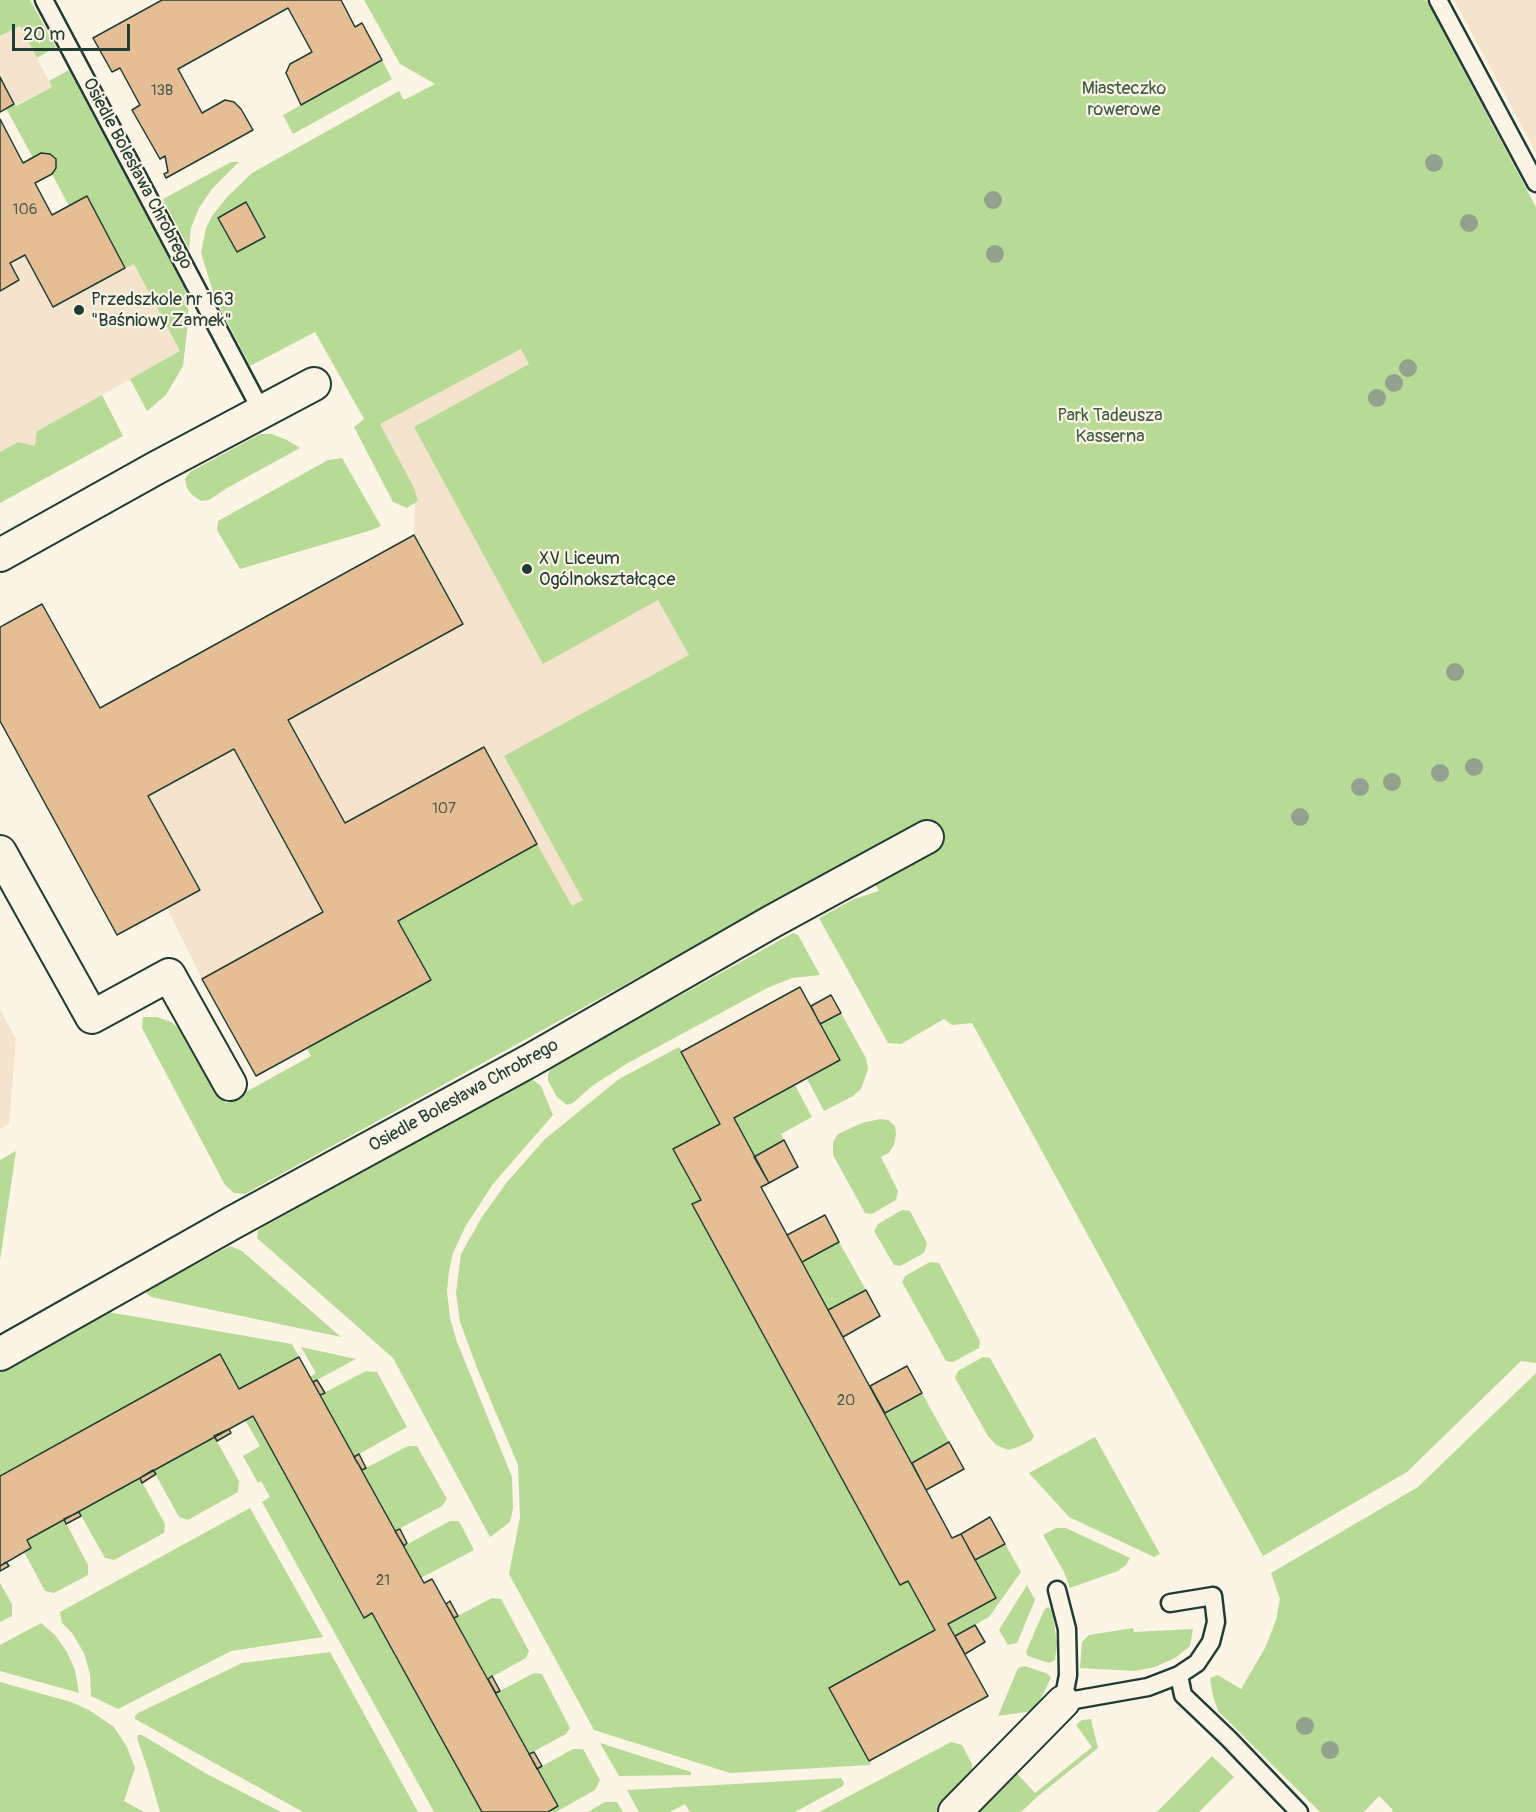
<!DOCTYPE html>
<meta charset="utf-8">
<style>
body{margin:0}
#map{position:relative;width:1536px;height:1812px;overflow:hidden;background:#fcf5e5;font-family:Pangolin,sans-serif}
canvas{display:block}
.scale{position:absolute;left:12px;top:24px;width:118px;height:27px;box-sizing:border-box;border:3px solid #1f3d34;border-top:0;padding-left:8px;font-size:18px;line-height:21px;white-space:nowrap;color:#1f3d34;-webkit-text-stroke:4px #fcf5e5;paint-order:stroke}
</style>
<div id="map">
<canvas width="1536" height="1812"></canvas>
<div class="scale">20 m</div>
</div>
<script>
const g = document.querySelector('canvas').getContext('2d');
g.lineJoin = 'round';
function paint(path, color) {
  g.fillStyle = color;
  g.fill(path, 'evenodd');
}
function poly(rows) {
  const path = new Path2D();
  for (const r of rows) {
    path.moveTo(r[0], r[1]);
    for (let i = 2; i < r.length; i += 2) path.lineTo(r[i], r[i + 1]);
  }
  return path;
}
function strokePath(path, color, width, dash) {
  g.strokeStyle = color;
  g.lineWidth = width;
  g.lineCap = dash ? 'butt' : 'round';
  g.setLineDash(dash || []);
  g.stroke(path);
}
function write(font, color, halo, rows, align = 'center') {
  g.font = font + ' Pangolin,sans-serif';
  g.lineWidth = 4.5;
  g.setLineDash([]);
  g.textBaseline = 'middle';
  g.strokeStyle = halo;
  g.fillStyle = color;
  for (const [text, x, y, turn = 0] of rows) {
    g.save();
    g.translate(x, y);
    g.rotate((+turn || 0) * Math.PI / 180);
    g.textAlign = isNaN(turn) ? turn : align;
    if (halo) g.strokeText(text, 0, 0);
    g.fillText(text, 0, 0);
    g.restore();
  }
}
paint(poly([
 [1454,0,1536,0,1536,153],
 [20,26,52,87,0,112,0,36],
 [438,89,850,838,431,980,256,1076,202,979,167,908,117,935,0,721,0,627,42,604,100,707,414,535,415,498,286,269],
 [0,119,23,163,41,153,50,154,56,159,56,168,52,174,35,183,52,215,87,196,125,267,134,264,180,351,38,431,35,446,18,442,0,452],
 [0,1009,16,1039,9,1124,0,1129]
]), '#f5e4cd');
paint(poly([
 [0,0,30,0,56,47,37,58,20,26,0,36],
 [364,0,1426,0,1536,207,1536,1363,1521,1361,1407,1472,1263,1556,972,1023,952,1025,944,1019,901,1044,888,1043,819,918,854,899,879,891,860,855,245,1194,234,1193,225,1185,142,1028,143,1017,157,1017,171,1022,189,1036,226,1103,311,1056,307,1048,431,980,398,921,537,844,572,906,583,900,504,756,689,655,658,600,543,664,414,427,529,364,521,349,380,424,414,488,418,501,407,508,393,502,354,427,364,419,315,332,250,366,215,298,201,253,206,228,212,216,227,197,252,173,399,91,404,100,435,84,400,64],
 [382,60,392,79,293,134,283,115],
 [69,70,185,289,188,308,188,323,183,366,166,395,147,411,130,379,180,351,134,264,125,268,87,196,69,206,52,174,56,168,55,159,50,154,41,153,33,158,6,108,14,104,16,106,52,87,49,81],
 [231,162,239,162,212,189,199,208,191,228,189,249,163,199],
 [102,395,123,436,0,503,0,452,18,442,35,446,37,431],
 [260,434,272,434,287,440,300,448,227,488,209,500,201,501,191,494,187,488,185,479,190,472],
 [342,458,381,526,372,530,240,569,217,530,218,521,328,460],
 [793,933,798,935,820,975,792,978,767,988,628,1063,592,1086,573,1103,567,1105,557,1097,548,1081,548,1075,551,1067],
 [841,1013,866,1058,868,1069,861,1089,853,1096,824,1111,807,1079,840,1060,820,1024],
 [679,1047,720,1124,673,1149,701,1200,693,1205,900,1585,908,1581,935,1630,830,1688,871,1765,730,1773,594,1730,509,1574,520,1517,518,1465,477,1368,460,1322,456,1293,461,1254,482,1217,507,1182,545,1139,619,1079],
 [533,1080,541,1086,553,1115,493,1184,465,1227,453,1253,449,1271,447,1291,450,1318,457,1342,512,1477,513,1508,510,1522,490,1537,393,1358,257,1238,258,1230,527,1081],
 [795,1085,812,1117,781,1134,784,1140,754,1157,734,1118],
 [880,1119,888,1120,895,1126,896,1135,894,1145,889,1153,881,1157,898,1191,896,1200,872,1214,865,1213,833,1155,833,1142,838,1134,862,1123],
 [16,1151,0,1260,0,1160],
 [902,1210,910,1211,927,1243,924,1253,900,1266,894,1265,874,1231,878,1224],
 [839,1242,866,1290,828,1310,802,1262],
 [230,1246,242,1251,341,1337,151,1297,146,1293,149,1289],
 [930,1262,939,1263,980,1341,979,1348,953,1362,946,1361,902,1282,905,1276],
 [108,1312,292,1344,299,1357,239,1389,220,1354,0,1476,0,1372],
 [301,1347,356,1359,313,1382,310,1377,316,1373],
 [983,1357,990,1358,1034,1436,1031,1441,1018,1447,1008,1450,996,1445,988,1436,955,1378,958,1371],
 [366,1371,377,1372,407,1427,354,1457,320,1395],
 [1536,1373,1536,1812,1392,1812,1393,1810,1379,1796,1364,1812,1320,1812,1218,1711,1213,1696,1210,1678,1218,1675,1241,1689,1265,1648,1276,1620,1280,1599,1271,1573,1418,1487],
 [922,1393,949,1442,912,1463,885,1413],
 [253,1416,364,1617,372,1613,482,1812,434,1812,262,1502,270,1497,261,1481,258,1483,243,1456,260,1446,245,1420],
 [214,1436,239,1481,238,1492,188,1520,179,1517,153,1470],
 [1095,1437,1160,1554,1154,1557,1069,1517,1029,1473],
 [408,1446,417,1446,447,1499,442,1506,395,1531,362,1470],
 [140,1478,165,1524,164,1533,114,1560,105,1558,79,1512],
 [250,1508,323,1637,231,1651,118,1709,91,1696,90,1674,84,1653,72,1633,62,1623,60,1612],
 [64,1519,88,1565,88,1575,54,1593,45,1591,24,1552,31,1548,27,1540],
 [450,1521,459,1521,474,1550,421,1578,404,1546],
 [1056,1528,1066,1528,1130,1558,1126,1565,1118,1571,1070,1588,1064,1572,1043,1535],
 [1005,1544,1021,1572,989,1617,955,1636,948,1624,995,1598,975,1560],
 [0,1583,12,1604,12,1616,0,1622],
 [1027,1585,1035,1600,1017,1643,1008,1645,999,1630],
 [492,1598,501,1599,529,1651,526,1658,488,1679,454,1618],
 [1048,1607,1052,1610,1057,1644,1055,1660,1049,1663,1028,1656,1026,1652,1044,1610],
 [41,1623,55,1635,67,1652,75,1670,79,1693,0,1671,0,1645],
 [1133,1628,1134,1632,1193,1629,1190,1646,1175,1658,1155,1667,1135,1671,1080,1668,1082,1642,1089,1635],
 [330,1652,418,1812,303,1812,135,1719,135,1716,138,1713,242,1663],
 [1024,1666,1046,1673,1051,1677,1044,1693,1033,1711,998,1716,1018,1668],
 [534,1673,542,1674,570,1728,566,1734,529,1754,496,1693],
 [0,1682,71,1702,89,1710,114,1727,127,1747,135,1768,124,1801,144,1812,0,1812],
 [1091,1719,1098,1748,1037,1797,1021,1812,970,1812,1014,1770,1035,1793,1092,1747,1076,1725,1082,1720],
 [138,1735,142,1735,205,1773,281,1812,160,1812,147,1767,137,1738],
 [951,1742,962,1745,972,1764,972,1775,936,1812,819,1812],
 [600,1743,691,1772,691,1775,619,1776],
 [573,1749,583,1749,600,1780,595,1790,556,1812,548,1812,558,1806,537,1769],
 [1212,1756,1234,1777,1199,1812,1157,1812],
 [841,1778,844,1782,843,1786,795,1812,690,1812,685,1804,670,1812,639,1812,627,1790],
 [605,1802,617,1802,623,1812,588,1812]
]), '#b7db96');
const building = poly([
 [162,0,341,0,355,27,362,23,382,60,301,105,286,73,290,64,312,52,288,8,178,69,202,113,225,100,234,102,241,109,253,130,166,178,164,174,168,172,165,156,160,159,132,110,140,105,120,68,112,72,93,38,162,0],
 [0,77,14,104,0,112,0,77],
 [0,119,23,163,41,153,50,154,56,159,56,168,52,174,35,183,52,215,87,196,125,268,53,307,25,255,10,263,19,280,0,291,0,119],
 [246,202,265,237,237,252,218,218,246,202],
 [414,535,463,624,288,720,345,823,484,747,537,844,398,921,431,980,256,1076,202,979,323,912,234,749,148,796,200,890,117,935,0,721,0,627,42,604,100,708,414,535],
 [800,987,840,1060,734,1118,769,1183,761,1187,931,1499,952,1538,961,1534,996,1598,948,1624,988,1696,869,1761,829,1688,935,1630,908,1581,900,1585,692,1204,701,1200,673,1149,720,1124,681,1052,800,987],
 [831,995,841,1013,820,1024,811,1006,831,995],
 [784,1140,798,1167,769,1183,754,1157,784,1140],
 [825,1215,839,1242,802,1262,787,1235,825,1215],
 [866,1290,880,1316,843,1337,828,1310,866,1290],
 [220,1354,239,1389,299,1357,424,1583,432,1579,558,1806,548,1812,482,1812,372,1613,364,1618,253,1416,27,1540,31,1548,0,1566,0,1476,220,1354],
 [907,1366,922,1393,885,1413,870,1386,907,1366],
 [317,1380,325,1393,320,1395,313,1382,317,1380],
 [229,1429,231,1433,217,1441,214,1436,229,1429],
 [949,1442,964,1469,926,1490,912,1463,949,1442],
 [359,1454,366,1468,362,1470,354,1457,359,1454],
 [153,1470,156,1474,142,1483,140,1478,153,1470],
 [79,1512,81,1516,66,1524,64,1519,79,1512],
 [990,1517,1005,1544,975,1560,961,1534,990,1517],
 [400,1529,407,1543,404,1546,395,1531,400,1529],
 [6,1562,9,1566,0,1571,0,1566,6,1562],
 [450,1601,458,1616,454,1618,446,1604,450,1601],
 [975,1625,985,1642,965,1654,955,1636,975,1625],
 [492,1676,500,1691,496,1693,488,1679,492,1676],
 [534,1752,542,1766,537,1769,529,1754,534,1752]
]);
paint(building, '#e6be96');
strokePath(building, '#1f3d34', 1.5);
const lane = poly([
 [44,0,262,412],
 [1438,0,1536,183],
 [1057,1590,1067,1629,1068,1675,1063,1702,1148,1687,1179,1675,1197,1663,1211,1642,1216,1622,1213,1596,1170,1603],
 [1179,1675,1183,1695,1229,1739,1299,1812]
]);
const street = poly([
 [0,555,156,468,314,384],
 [0,852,92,1017,169,975,230,1084],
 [0,1354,232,1223,531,1060,771,922,927,837],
 [955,1812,1063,1702]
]);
strokePath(lane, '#1f3d34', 21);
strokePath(street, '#1f3d34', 36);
strokePath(lane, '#fcf5e5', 16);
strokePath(street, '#fcf5e5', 32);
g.fillStyle = '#93a18f';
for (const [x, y] of [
 [1434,163],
 [993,200],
 [1469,223],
 [995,254],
 [1408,368],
 [1394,383],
 [1377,398],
 [1455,672],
 [1474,767],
 [1440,773],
 [1392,782],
 [1360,787],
 [1300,817],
 [1305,1726],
 [1330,1750]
]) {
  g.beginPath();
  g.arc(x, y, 9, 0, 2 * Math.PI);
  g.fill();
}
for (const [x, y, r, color] of [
 [79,310,6,"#1f3d34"],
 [527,569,6,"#1f3d34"]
]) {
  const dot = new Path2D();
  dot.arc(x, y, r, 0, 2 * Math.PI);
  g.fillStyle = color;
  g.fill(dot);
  strokePath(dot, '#fcf5e5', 2);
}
write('15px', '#515d4c', null, [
 ["13B",162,91],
 ["106",25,210],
 ["107",444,809],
 ["20",846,1401],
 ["21",383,1581]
]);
write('18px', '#3d5d48', '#fcf5e5', [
 ["Miasteczko",1124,89],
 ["rowerowe",1124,110],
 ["Park Tadeusza",1110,416],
 ["Kasserna",1110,437]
]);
write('18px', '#1f3d34', '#fcf5e5', [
 ["Osiedle Bolesława Chrobrego",137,174,62],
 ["Osiedle Bolesława Chrobrego",464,1096,-29]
]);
write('18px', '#1f3d34', '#fcf5e5', [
 ["Przedszkole nr 163",91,300],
 ["\"Baśniowy Zamek\"",91,321],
 ["XV Liceum",539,559],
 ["Ogólnokształcące",539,580]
], 'left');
</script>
